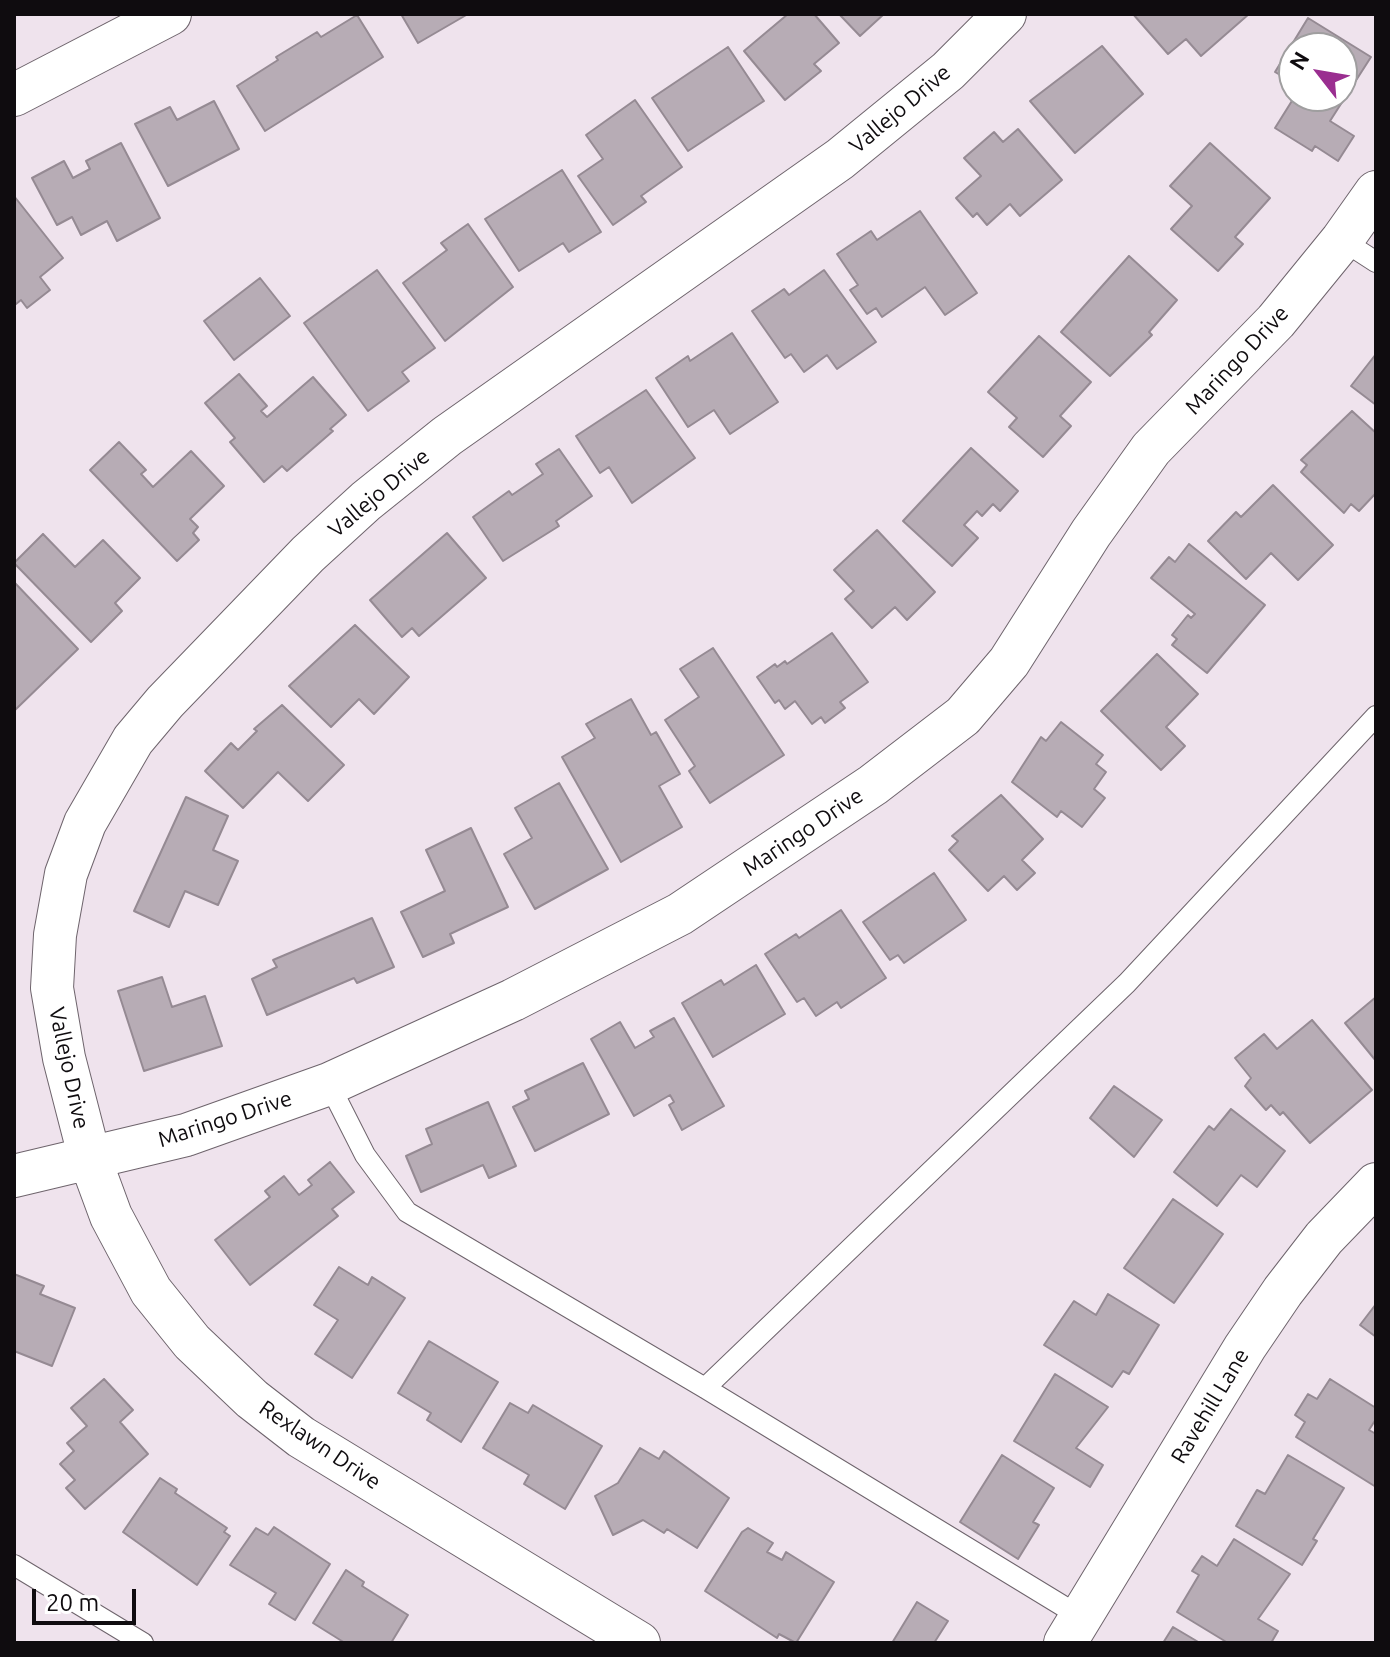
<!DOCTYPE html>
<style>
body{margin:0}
#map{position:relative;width:1390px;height:1657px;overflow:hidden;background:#efe3ed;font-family:Ubuntu,sans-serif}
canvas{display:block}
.frame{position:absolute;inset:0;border:16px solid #0f0c0f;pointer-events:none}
.north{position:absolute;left:1278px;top:32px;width:80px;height:80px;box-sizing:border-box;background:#fff;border:2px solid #9f9e9f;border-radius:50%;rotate:301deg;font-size:22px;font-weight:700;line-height:32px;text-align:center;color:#0f0c0f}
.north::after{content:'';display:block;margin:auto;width:28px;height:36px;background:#9a2e90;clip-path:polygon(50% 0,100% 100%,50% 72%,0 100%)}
.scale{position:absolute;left:32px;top:1589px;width:104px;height:36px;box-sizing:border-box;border:4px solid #0f0c0f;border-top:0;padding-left:10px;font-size:24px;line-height:28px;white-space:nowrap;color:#0f0c0f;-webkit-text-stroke:6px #fff;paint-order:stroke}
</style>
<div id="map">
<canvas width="1390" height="1657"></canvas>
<div class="frame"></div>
<div class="north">N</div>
<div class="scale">20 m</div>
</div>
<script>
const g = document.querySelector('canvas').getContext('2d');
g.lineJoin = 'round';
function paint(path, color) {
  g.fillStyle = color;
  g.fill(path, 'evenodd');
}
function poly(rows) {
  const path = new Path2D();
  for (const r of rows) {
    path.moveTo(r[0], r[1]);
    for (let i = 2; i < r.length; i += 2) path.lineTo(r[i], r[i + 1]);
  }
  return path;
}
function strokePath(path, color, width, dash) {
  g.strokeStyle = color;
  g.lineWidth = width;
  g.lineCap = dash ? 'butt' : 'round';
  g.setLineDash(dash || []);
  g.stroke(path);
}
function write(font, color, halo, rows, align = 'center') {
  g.font = font + ' Ubuntu,sans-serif';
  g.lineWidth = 7;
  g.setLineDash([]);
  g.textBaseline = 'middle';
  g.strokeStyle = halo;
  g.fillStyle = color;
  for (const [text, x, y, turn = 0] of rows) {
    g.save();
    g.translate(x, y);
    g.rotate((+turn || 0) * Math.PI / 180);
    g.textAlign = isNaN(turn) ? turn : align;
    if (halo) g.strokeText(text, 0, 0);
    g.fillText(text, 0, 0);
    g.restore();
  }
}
const building = poly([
 [401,14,468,14,418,43,401,14],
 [788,14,814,14,839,43,814,64,821,71,785,100,744,51,788,14],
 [839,14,884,14,860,36,839,14],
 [1133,14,1249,14,1201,56,1186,39,1168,54,1133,14],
 [357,15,383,57,265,131,237,86,278,60,276,57,317,32,321,37,357,15],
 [1308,18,1371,57,1330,121,1354,136,1338,161,1315,146,1312,151,1275,128,1295,96,1342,96,1342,48,1294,48,1294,83,1275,72,1308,18],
 [1102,46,1143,94,1075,153,1030,101,1102,46],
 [728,47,764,101,688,151,652,98,728,47],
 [635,100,682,167,641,196,646,202,613,225,578,176,603,159,586,135,635,100],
 [214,101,239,149,168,186,135,124,170,107,177,120,214,101],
 [1018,129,1062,180,1020,216,1010,204,987,225,977,213,973,217,956,198,981,176,964,158,994,132,1003,142,1018,129],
 [121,143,160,218,117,241,107,221,81,235,72,217,57,225,32,178,64,161,73,178,90,169,86,161,121,143],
 [1210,143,1270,198,1235,237,1243,244,1218,271,1171,229,1192,206,1170,186,1210,143],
 [562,170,601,232,569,252,563,243,519,271,485,219,562,170],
 [14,196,63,258,40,277,50,290,27,308,21,300,16,304,14,302,14,196],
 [920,211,977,293,945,315,925,287,882,317,876,308,867,314,850,290,858,285,837,254,871,231,877,240,920,211],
 [468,224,513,287,445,341,403,283,447,250,441,243,468,224],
 [1129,256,1177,300,1149,332,1152,335,1110,376,1061,332,1129,256],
 [377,270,435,348,402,372,409,381,368,411,304,323,377,270],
 [824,270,876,342,837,369,827,355,804,372,791,354,785,358,752,311,784,289,789,295,824,270],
 [260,278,290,316,234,360,204,321,260,278],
 [732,333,778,402,730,434,714,410,688,427,656,378,688,356,690,361,732,333],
 [1039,336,1091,382,1060,416,1071,426,1043,457,1009,427,1017,418,988,392,1039,336],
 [1376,354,1376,405,1351,386,1376,354],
 [239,374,267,406,261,411,267,417,313,377,346,415,330,429,333,431,287,471,282,466,264,482,230,442,235,438,205,403,239,374],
 [646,390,695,458,632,503,609,467,600,473,576,436,646,390],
 [1352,411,1376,433,1376,493,1359,511,1351,504,1344,513,1301,472,1307,465,1301,460,1352,411],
 [119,442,146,470,141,474,153,487,191,451,224,486,190,519,198,527,193,533,199,540,177,561,90,470,119,442],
 [971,448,1018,491,1000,511,993,504,982,516,977,511,964,525,978,538,952,566,903,521,971,448],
 [559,449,592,496,556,521,559,526,503,561,473,517,509,491,512,495,543,474,536,464,559,449],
 [1273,485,1333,545,1298,580,1271,553,1246,579,1208,541,1236,512,1241,517,1273,485],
 [877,530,935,592,907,620,895,607,872,628,845,599,854,591,834,570,877,530],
 [447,533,486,578,419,636,412,628,402,637,370,600,447,533],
 [43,534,75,567,103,540,140,578,115,603,122,611,91,642,14,563,43,534],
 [1189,544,1265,605,1207,673,1172,645,1177,639,1172,635,1188,615,1191,618,1195,614,1151,578,1169,557,1175,562,1189,544],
 [14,582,78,649,14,711,14,582],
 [355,625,409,677,374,714,359,699,331,727,289,686,355,625],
 [832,633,868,682,840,702,845,708,825,723,821,717,812,724,795,701,785,709,779,700,775,703,757,677,775,664,777,667,785,661,787,664,832,633],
 [713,648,784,755,710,803,689,771,695,766,665,720,699,697,680,669,713,648],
 [1157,654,1198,694,1166,727,1185,746,1161,770,1101,711,1157,654],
 [631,699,651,735,656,732,680,774,659,786,682,827,621,862,562,757,595,738,586,724,631,699],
 [282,705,344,765,308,801,278,772,243,808,205,771,231,743,238,750,257,731,254,729,282,705],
 [1061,722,1103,755,1096,764,1106,772,1094,789,1105,798,1082,827,1061,811,1057,817,1012,782,1041,737,1046,741,1061,722],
 [559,783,608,869,535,909,504,854,532,838,515,808,559,783],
 [1001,795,1043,839,1022,860,1035,873,1017,890,1004,876,988,891,949,850,958,841,952,836,1001,795],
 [186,797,228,816,213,850,238,861,218,905,185,891,169,927,134,911,186,797],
 [471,828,508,907,450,934,454,943,423,957,401,912,445,891,426,850,471,828],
 [934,873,966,920,904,963,898,955,890,960,863,922,934,873],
 [841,910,886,978,841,1008,837,1002,816,1016,804,998,797,1002,765,954,796,934,799,938,841,910],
 [372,918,394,967,357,983,354,978,267,1015,252,979,277,967,273,960,372,918],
 [756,965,785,1014,713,1057,682,1003,721,980,724,985,756,965],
 [162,977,172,1007,205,996,222,1046,144,1071,118,991,162,977],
 [1376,997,1376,1061,1345,1023,1376,997],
 [674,1018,724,1106,682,1130,669,1105,674,1102,670,1095,634,1116,591,1039,620,1022,635,1048,654,1037,650,1031,674,1018],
 [1312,1020,1372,1090,1310,1143,1283,1112,1280,1115,1271,1105,1266,1110,1245,1086,1251,1078,1235,1058,1264,1034,1277,1049,1312,1020],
 [583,1063,609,1114,535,1151,513,1107,529,1099,525,1091,583,1063],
 [1114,1086,1162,1120,1134,1157,1090,1118,1114,1086],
 [488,1102,516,1166,489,1178,483,1165,421,1192,406,1156,432,1144,426,1129,488,1102],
 [1231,1109,1285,1151,1257,1187,1241,1175,1217,1206,1174,1172,1209,1126,1214,1130,1231,1109],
 [330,1162,354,1192,332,1209,338,1216,250,1285,215,1240,270,1197,265,1191,284,1176,299,1195,312,1185,308,1180,330,1162],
 [1173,1199,1223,1234,1174,1303,1124,1268,1173,1199],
 [339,1267,368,1285,372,1277,405,1298,352,1378,315,1354,338,1320,314,1305,339,1267],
 [14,1274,44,1286,40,1294,75,1308,52,1366,14,1351,14,1274],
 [1108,1294,1159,1325,1129,1374,1123,1371,1112,1387,1044,1345,1074,1301,1096,1315,1108,1294],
 [1376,1304,1376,1337,1360,1325,1376,1304],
 [429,1341,498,1382,461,1442,427,1420,431,1413,398,1393,429,1341],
 [1055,1374,1108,1407,1076,1448,1103,1465,1090,1487,1014,1441,1055,1374],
 [104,1379,133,1410,120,1422,148,1454,85,1509,66,1488,75,1480,60,1464,74,1451,67,1443,87,1426,71,1408,104,1379],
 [1330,1379,1376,1408,1376,1419,1369,1430,1376,1434,1376,1487,1296,1437,1305,1422,1295,1415,1308,1394,1317,1399,1330,1379],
 [510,1403,528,1413,533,1405,602,1446,565,1509,524,1484,529,1475,483,1448,510,1403],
 [640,1448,659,1459,664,1451,729,1498,697,1548,667,1529,664,1533,643,1520,613,1535,595,1496,618,1483,640,1448],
 [1002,1455,1054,1488,1033,1522,1039,1525,1018,1559,960,1522,1002,1455],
 [1288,1455,1344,1488,1313,1539,1317,1541,1302,1565,1236,1526,1257,1490,1265,1494,1288,1455],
 [160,1478,177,1489,175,1493,227,1528,224,1532,230,1536,197,1585,123,1532,160,1478],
 [274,1527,330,1564,295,1620,269,1604,276,1593,230,1565,256,1528,268,1535,274,1527],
 [748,1528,773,1543,767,1552,782,1560,786,1552,834,1582,796,1643,779,1634,777,1638,705,1591,742,1532,748,1528],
 [1234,1539,1290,1574,1258,1619,1278,1631,1271,1643,1228,1643,1177,1612,1199,1575,1192,1571,1202,1556,1217,1566,1234,1539],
 [346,1570,364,1582,362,1586,408,1615,391,1643,345,1643,313,1623,346,1570],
 [917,1602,948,1621,934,1643,892,1643,917,1602],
 [1173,1627,1200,1643,1163,1643,1173,1627]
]);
paint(building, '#b7acb5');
strokePath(building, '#958a93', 2);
const lane = poly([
 [1342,240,1376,262],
 [329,1084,365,1155,407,1212,705,1388,1081,1617],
 [705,1388,1127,983,1376,716],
 [14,1565,143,1643]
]);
const street = poly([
 [14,95,170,14],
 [14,1176,186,1135,329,1084,513,1000,680,914,873,785,963,716,1009,662,1091,533,1151,449,1276,321,1342,240,1376,192],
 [639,1643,301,1437,252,1399,192,1342,151,1291,111,1216,90,1159,64,1058,52,988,55,935,66,874,85,823,133,740,165,702,308,554,366,501,447,436,840,159,948,71,1005,14],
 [1065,1643,1245,1347,1283,1291,1324,1238,1376,1184]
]);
strokePath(lane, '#6e646c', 22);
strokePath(street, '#6e646c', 44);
strokePath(lane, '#fff', 20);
strokePath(street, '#fff', 42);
write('22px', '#0f0c0f', '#fff', [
 ["Vallejo Drive",900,109,-40],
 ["Maringo Drive",1237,360,-47],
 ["Vallejo Drive",379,493,-40],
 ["Maringo Drive",803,832,-34],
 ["Vallejo Drive",69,1068,78],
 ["Maringo Drive",225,1119,-18],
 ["Ravehill Lane",1210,1406,-59],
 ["Rexlawn Drive",320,1445,34]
]);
</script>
